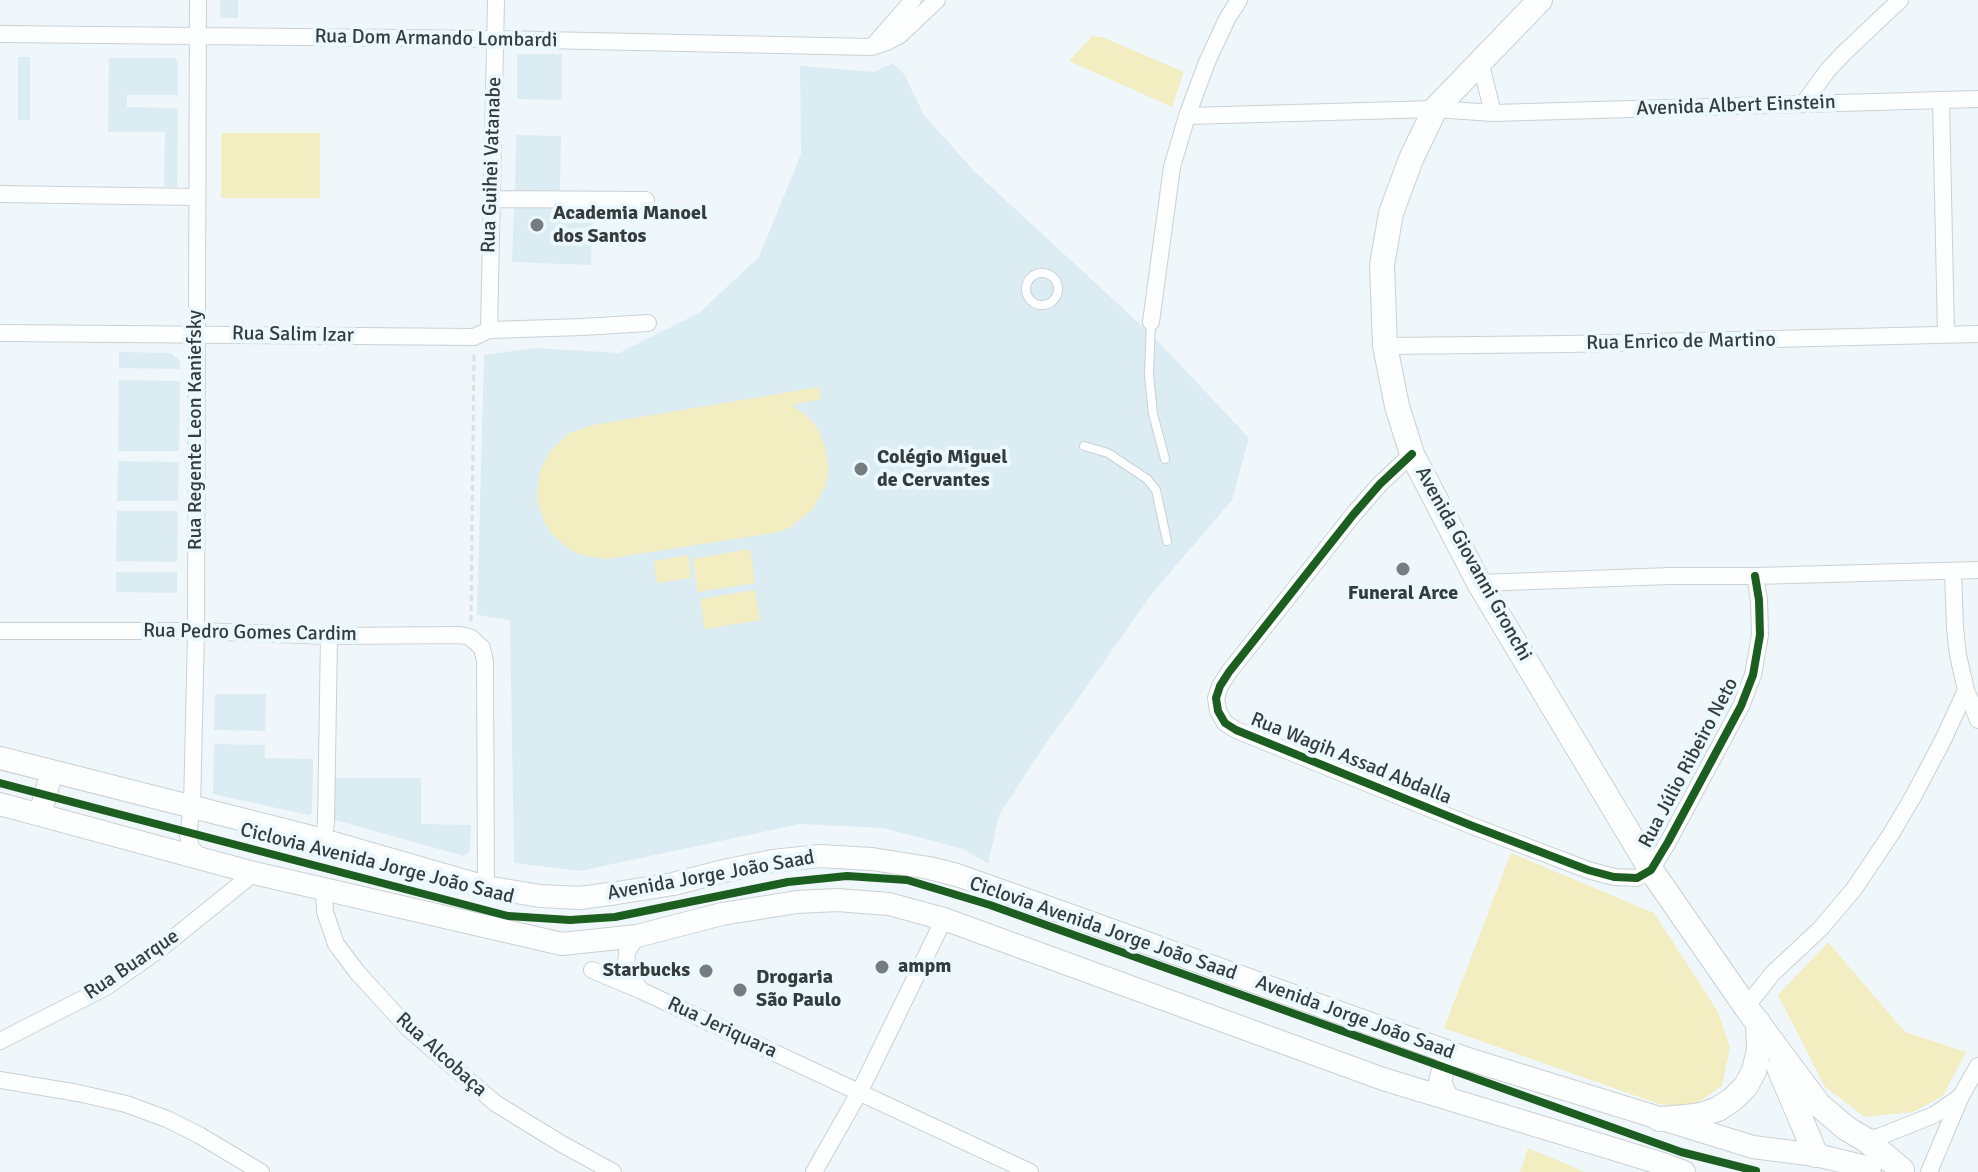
<!DOCTYPE html>
<meta charset="utf-8">
<style>
body{margin:0}
canvas{display:block;background:#eff7fa}
</style>
<canvas width="1978" height="1172"></canvas>
<script>
const g = document.querySelector('canvas').getContext('2d');
g.lineJoin = 'round';
function paint(path, color) {
  g.fillStyle = color;
  g.fill(path, 'evenodd');
}
function poly(rows) {
  const path = new Path2D();
  for (const r of rows) {
    if (r.length === 3) {
      path.moveTo(r[0] + r[2], r[1]);
      path.arc(r[0], r[1], r[2], 0, 2 * Math.PI);
      continue;
    }
    path.moveTo(r[0], r[1]);
    for (let i = 2; i < r.length; i += 2) path.lineTo(r[i], r[i + 1]);
  }
  return path;
}
function strokePath(path, color, width, dash) {
  g.strokeStyle = color;
  g.lineWidth = width;
  g.lineCap = dash ? 'butt' : 'round';
  g.setLineDash(dash || []);
  g.stroke(path);
}
function write(font, color, halo, rows, align = 'center') {
  g.font = font + ' Signika,sans-serif';
  g.lineWidth = 8;
  g.setLineDash([]);
  g.textBaseline = 'middle';
  g.strokeStyle = halo;
  g.fillStyle = color;
  for (const [text, x, y, turn = 0] of rows) {
    g.save();
    g.translate(x, y);
    g.rotate((+turn || 0) * Math.PI / 180);
    g.textAlign = isNaN(turn) ? turn : align;
    if (halo) g.strokeText(text, 0, 0);
    g.fillText(text, 0, 0);
    g.restore();
  }
}
paint(poly([
 [220,0,238,0,238,18,220,18],
 [517,54,562,54,562,100,517,99],
 [18,57,30,57,30,120,18,120],
 [109,58,174,58,178,62,178,95,127,95,127,107,178,108,177,187,164,187,165,132,108,132],
 [893,63,904,74,924,115,974,171,1155,338,1249,438,1232,500,1154,591,1045,745,999,815,988,864,963,849,883,828,800,824,580,871,514,863,510,620,477,615,484,355,535,348,619,353,699,313,759,257,801,154,800,66,874,72],
 [516,135,561,136,560,192,515,191],
 [514,205,593,207,591,265,512,262],
 [119,352,171,353,180,361,180,369,119,368],
 [119,380,180,381,179,451,118,451],
 [118,461,179,462,178,501,117,501],
 [117,511,178,511,177,562,116,561],
 [116,572,177,572,177,593,116,592],
 [215,694,266,694,265,731,214,730],
 [214,744,265,745,265,758,313,759,312,812,309,815,213,794],
 [335,778,421,778,421,824,471,825,470,851,464,856,335,820]
]), '#dbecf2');
paint(poly([
 [1094,34,1095,37,1102,37,1184,72,1172,107,1069,61],
 [221,133,320,133,320,198,221,198],
 [819,387,821,399,791,405,804,414,814,423,821,435,828,460,828,474,825,487,812,510,791,527,779,532,606,559,581,555,570,550,551,533,544,522,537,498,539,473,550,451,569,433,593,425],
 [750,549,755,583,698,592,693,559],
 [688,555,691,578,657,583,654,561],
 [755,590,760,620,705,629,700,599],
 [1511,853,1654,913,1718,1012,1730,1047,1722,1086,1691,1107,1659,1104,1444,1028],
 [1828,942,1905,1032,1966,1052,1943,1096,1913,1112,1865,1117,1825,1087,1778,995],
 [1528,1148,1585,1172,1520,1172]
]), '#f3edc2');
const lane = poly([
 [1042,289,16],
 [1151,322,1149,375,1153,414,1165,459],
 [1084,446,1108,453,1147,479,1156,490,1167,541]
]);
const street = poly([
 [198,0,196,631,192,807,188,836,191,847,199,857],
 [0,34,495,39,872,47,887,42,900,35,937,0],
 [873,46,913,0],
 [1480,61,1493,113],
 [1941,100,1946,335],
 [1803,104,1828,70,1843,54,1900,0],
 [1187,116,1435,109,1493,113,1978,99],
 [0,194,197,197],
 [492,199,646,200],
 [1151,322,1172,167,1187,116,1207,62,1227,19,1239,0],
 [489,330,496,0],
 [0,333,474,337,489,330,583,327,648,323],
 [1385,346,1568,344,1978,334],
 [1412,454,1380,484,1353,515,1229,672,1220,686,1216,698,1218,711,1225,723,1236,730,1470,825,1588,870,1614,877,1637,878,1651,870,1668,842,1741,706,1753,675,1760,635,1759,600,1755,576],
 [1953,571,1955,628,1958,655,1966,690,1978,720],
 [1479,583,1670,576,1755,576,1978,570],
 [0,631,196,631,329,636,460,635,470,637,482,648,485,661,486,887],
 [323,840,326,823,329,636],
 [324,890,325,912,336,944,357,972,409,1029,495,1103,560,1143,613,1172],
 [637,936,627,952,626,967,630,977,642,991,1030,1172],
 [592,970,640,990],
 [1746,1007,1772,974,1821,928,1854,889,1891,834,1914,795,1943,740,1966,690],
 [0,1041,106,987,160,949,254,873],
 [0,1080,78,1093,126,1104,167,1119,199,1135,261,1172],
 [1866,1140,1881,1136,1934,1115,1960,1097],
 [814,1172,860,1091,944,919],
 [1929,1172,1961,1096,1978,1066]
]);
const secondary = poly([
 [0,758,323,840,486,887,540,896,580,898,617,893,673,884,728,870,773,861,820,856,872,859,929,868,957,875,1075,917,1468,1059,1753,1147,1816,1155,1870,1168],
 [0,804,254,873,562,944,637,936,722,914,797,902,837,900,889,904,944,919,1383,1079,1663,1164,1684,1172],
 [40,814,52,771],
 [1447,1098,1440,1082,1444,1067,1458,1059,1468,1059]
]);
const primary = poly([
 [1540,0,1435,109,1411,159,1391,213,1382,265,1385,346,1397,406,1412,454,1479,583,1651,870,1746,1007,1819,1105,1846,1128,1866,1140,1902,1170],
 [1779,1068,1816,1155],
 [1659,1119,1686,1117,1701,1115,1718,1109,1733,1099,1746,1086,1754,1071,1759,1050,1758,1022]
]);
strokePath(lane, '#cad1d4', 10);
strokePath(street, '#cad1d4', 18);
strokePath(secondary, '#cad1d4', 24);
strokePath(primary, '#cad1d4', 26);
strokePath(poly([
 [471,621,474,353]
]), '#dddfe0', 3, [6, 4]);
strokePath(lane, '#fdfefe', 8);
strokePath(street, '#fdfefe', 16);
strokePath(secondary, '#fdfefe', 22);
strokePath(primary, '#fdfefe', 24);
strokePath(poly([
 [1412,454,1380,484,1353,515,1229,672,1220,686,1216,698,1218,711,1225,723,1236,730,1470,825,1588,870,1614,877,1637,878,1651,870,1668,842,1741,706,1753,675,1760,635,1759,600,1755,576],
 [0,783,508,916,570,920,615,917,788,882,847,876,907,880,990,905,1681,1152,1756,1171]
]), '#1b5e20', 8);
for (const [x, y, r, color] of [
 [537,225,8,"#767d80"],
 [861,469,8,"#767d80"],
 [1403,569,8,"#767d80"],
 [882,967,8,"#767d80"],
 [706,971,8,"#767d80"],
 [740,990,8,"#767d80"]
]) {
  const dot = new Path2D();
  dot.arc(x, y, r, 0, 2 * Math.PI);
  g.fillStyle = color;
  g.fill(dot);
  strokePath(dot, '#ebf8fe', 3);
}
write('20px', '#353c3e', '#ebf8fe', [
 ["Rua Dom Armando Lombardi",436,39,1],
 ["Avenida Albert Einstein",1736,106,-2],
 ["Rua Guihei Vatanabe",492,165,-88],
 ["Rua Salim Izar",293,335,1],
 ["Rua Enrico de Martino",1681,342,-1],
 ["Rua Regente Leon Kaniefsky",196,430,-90],
 ["Avenida Giovanni Gronchi",1473,564,61],
 ["Rua Pedro Gomes Cardim",250,633,1],
 ["Rua Wagih Assad Abdalla",1351,759,22],
 ["Rua Júlio Ribeiro Neto",1689,763,-62],
 ["Ciclovia Avenida Jorge João Saad",377,864,14],
 ["Avenida Jorge João Saad",711,876,-10],
 ["Ciclovia Avenida Jorge João Saad",1103,929,19],
 ["Rua Buarque",132,965,-34],
 ["Avenida Jorge João Saad",1355,1018,20],
 ["Rua Jeriquara",722,1028,25],
 ["Rua Alcobaça",441,1055,42]
]);
write('bold 20px', '#353c3e', '#ebf8fe', [
 ["Academia Manoel",553,214],
 ["dos Santos",553,237],
 ["Colégio Miguel",877,458],
 ["de Cervantes",877,481],
 ["Funeral Arce",1403,594,"center"],
 ["ampm",898,967],
 ["Starbucks",690,971,"right"],
 ["Drogaria",756,978],
 ["São Paulo",756,1001]
], 'left');
</script>
